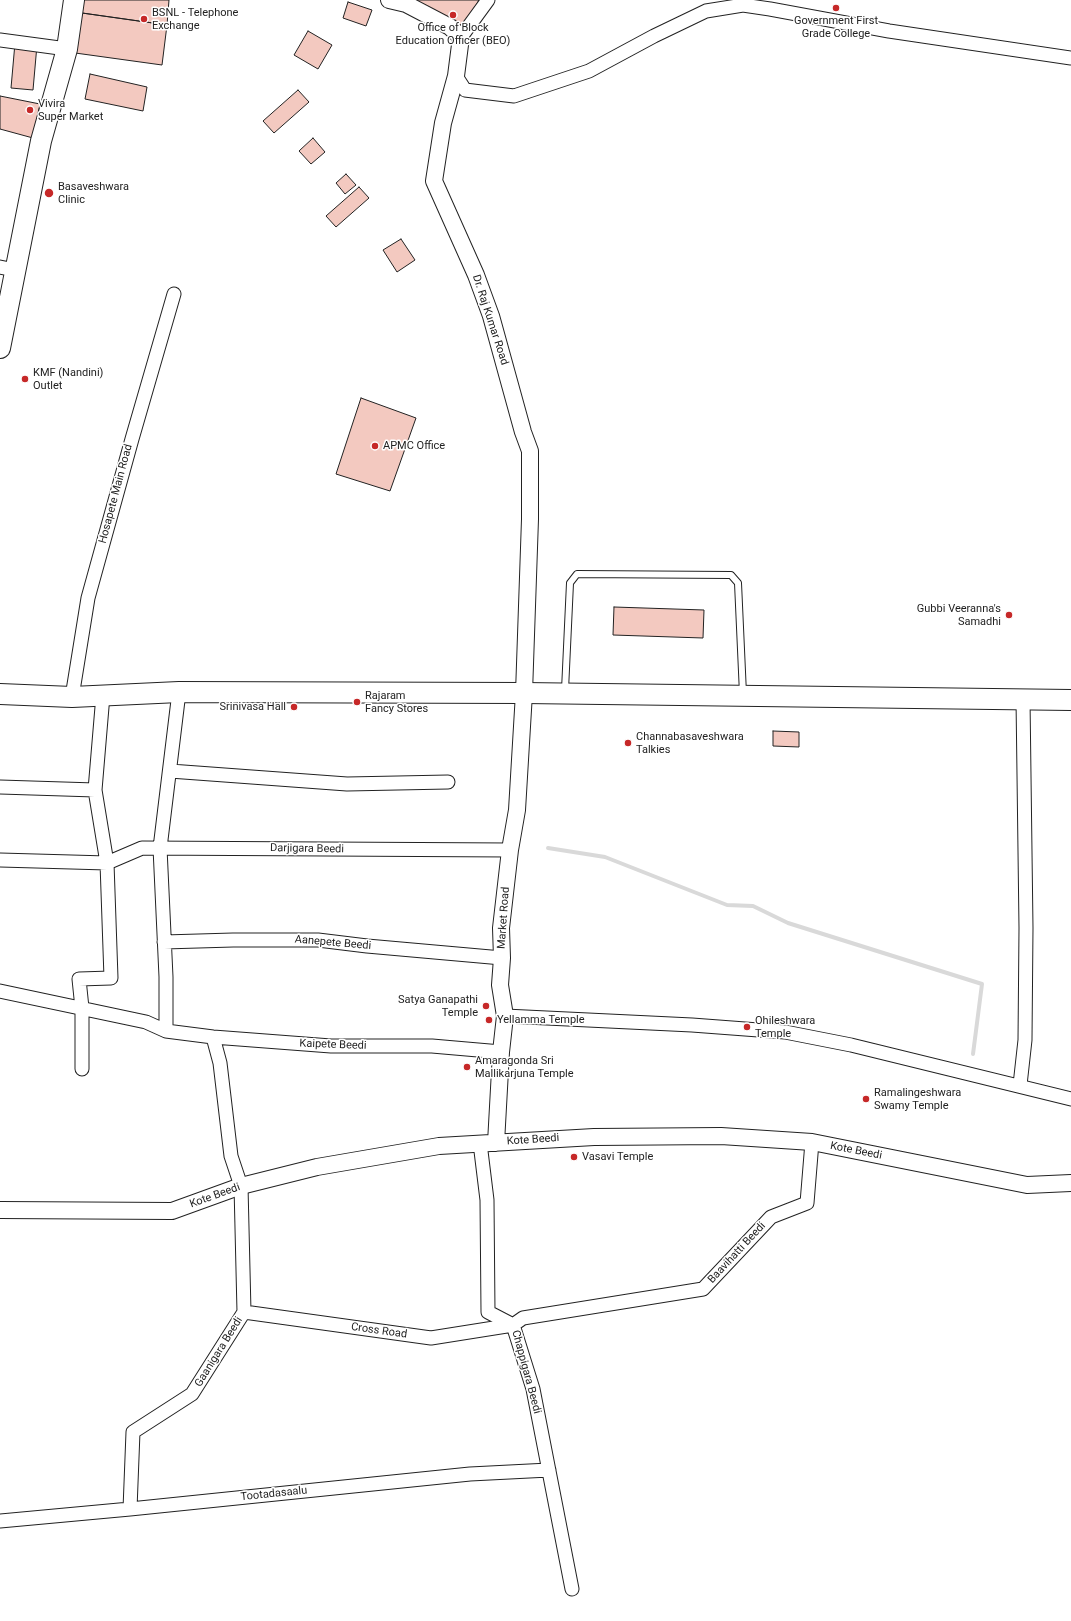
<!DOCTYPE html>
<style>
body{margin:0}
canvas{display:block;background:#fff}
</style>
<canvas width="1071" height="1621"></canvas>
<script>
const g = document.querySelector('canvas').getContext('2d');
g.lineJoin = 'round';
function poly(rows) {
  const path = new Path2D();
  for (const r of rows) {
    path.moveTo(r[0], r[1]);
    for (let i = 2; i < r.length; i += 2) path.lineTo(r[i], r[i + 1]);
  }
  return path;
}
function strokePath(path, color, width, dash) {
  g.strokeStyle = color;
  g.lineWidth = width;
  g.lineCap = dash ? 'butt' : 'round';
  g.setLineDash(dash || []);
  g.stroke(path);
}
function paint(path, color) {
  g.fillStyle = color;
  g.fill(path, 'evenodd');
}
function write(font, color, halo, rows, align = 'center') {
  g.font = font + ' Roboto,sans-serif';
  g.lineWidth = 3;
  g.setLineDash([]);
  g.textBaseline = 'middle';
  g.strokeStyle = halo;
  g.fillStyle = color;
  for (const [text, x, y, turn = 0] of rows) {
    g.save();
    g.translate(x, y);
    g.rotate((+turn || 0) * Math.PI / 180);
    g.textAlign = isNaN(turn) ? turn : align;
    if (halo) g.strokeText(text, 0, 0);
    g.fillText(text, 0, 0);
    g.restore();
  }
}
strokePath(poly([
 [548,848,605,857,727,905,753,906,788,923,982,984,973,1054]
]), '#d9d9d9', 4);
const building = poly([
 [77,0,169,0,167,25,75,12,77,0],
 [409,0,479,0,464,26,406,4,409,0],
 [348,2,372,10,366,26,343,18,348,2],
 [75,12,167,25,162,65,68,52,75,12],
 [308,31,332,45,318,69,294,55,308,31],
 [15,43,37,45,33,90,11,88,15,43],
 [90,74,147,87,143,111,85,99,90,74],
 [298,90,309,102,274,133,263,121,298,90],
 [0,96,40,104,33,138,0,129,0,96],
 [313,138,325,152,311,164,299,151,313,138],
 [346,174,356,185,345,194,336,183,346,174],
 [359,187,369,198,336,227,326,216,359,187],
 [401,239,415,260,397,272,383,250,401,239],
 [361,398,416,418,390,491,336,474,361,398],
 [614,607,704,610,703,638,613,635,614,607],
 [773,731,799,732,799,747,773,746,773,731]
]);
paint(building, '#f3c9c0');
strokePath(building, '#222', 1);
const service = poly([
 [565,690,570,583,577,574,731,575,738,583,743,694]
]);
const minor = poly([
 [461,37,488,0],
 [0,40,67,49],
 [456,76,465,90,514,96,589,71,654,36,706,11,743,5,770,9,889,31,1071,58],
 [0,267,15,270],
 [103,695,95,790,107,863,142,848,510,850],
 [72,697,88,598,132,439,174,294],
 [170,771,347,784,448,782],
 [0,787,95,790],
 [0,860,107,863,111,978,79,979,82,1008,82,1069],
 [164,942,233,940,318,940,367,946,502,958],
 [0,991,146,1022,166,1031,213,1037,331,1046,432,1046,501,1052],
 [505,1016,692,1025,785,1032,851,1045,1071,1099],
 [166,1031,166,977,160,848,179,692],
 [1020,1085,1025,1040,1026,928,1023,699],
 [480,1143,487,1200,488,1312,513,1325,533,1389,572,1589],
 [244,1312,431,1338,513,1325,523,1318,703,1289,771,1217,807,1203,812,1142],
 [130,1509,133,1432,192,1394,244,1312,241,1186,231,1156,220,1063,213,1037],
 [0,1521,130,1509,470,1474,549,1470]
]);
const tertiary = poly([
 [389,0,406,4,450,27,461,37,456,76,443,123,434,181,476,275,491,316,523,432,530,451,530,519,524,693,517,810,510,850,501,928,502,958,500,985,505,1016,501,1052,496,1143],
 [0,1210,172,1211,241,1186,317,1167,439,1146,594,1137,721,1136,812,1142,1027,1185,1071,1183]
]);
const primary = poly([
 [0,348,41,141,67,49,74,0],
 [0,694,72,697,179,692,524,693,1071,700]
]);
strokePath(service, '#222', 8);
strokePath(minor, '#222', 15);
strokePath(tertiary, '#222', 18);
strokePath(primary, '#222', 22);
strokePath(service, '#fff', 6);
strokePath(minor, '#fff', 13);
strokePath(tertiary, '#fff', 16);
strokePath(primary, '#fff', 20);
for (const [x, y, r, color] of [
 [836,8,4,"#c62828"],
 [453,15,4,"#c62828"],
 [144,19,4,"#c62828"],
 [30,110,4,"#c62828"],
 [49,193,5,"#c62828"],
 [25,379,4,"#c62828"],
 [375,446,4,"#c62828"],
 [1009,615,4,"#c62828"],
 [357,702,4,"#c62828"],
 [294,707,4,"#c62828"],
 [628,743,4,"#c62828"],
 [486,1006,4,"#c62828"],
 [489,1020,4,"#c62828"],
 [747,1027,4,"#c62828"],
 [467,1067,4,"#c62828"],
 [866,1099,4,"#c62828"],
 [574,1157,4,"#c62828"]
]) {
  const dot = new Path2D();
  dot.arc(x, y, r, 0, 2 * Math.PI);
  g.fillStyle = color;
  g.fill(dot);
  strokePath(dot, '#fff', 1.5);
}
write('11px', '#222', '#fff', [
 ["BSNL - Telephone",152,13],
 ["Exchange",152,26],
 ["Government First",836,21,"center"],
 ["Grade College",836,34,"center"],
 ["Office of Block",453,28,"center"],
 ["Education Officer (BEO)",453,41,"center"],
 ["Vivira",38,104],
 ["Super Market",38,117],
 ["Basaveshwara",58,187],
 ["Clinic",58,200],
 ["KMF (Nandini)",33,373],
 ["Outlet",33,386],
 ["APMC Office",383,446],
 ["Gubbi Veeranna's",1001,609,"right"],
 ["Samadhi",1001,622,"right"],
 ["Rajaram",365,696],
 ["Fancy Stores",365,709],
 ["Srinivasa Hall",286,707,"right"],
 ["Channabasaveshwara",636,737],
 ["Talkies",636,750],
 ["Satya Ganapathi",478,1000,"right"],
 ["Temple",478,1013,"right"],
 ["Yellamma Temple",497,1020],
 ["Ohileshwara",755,1021],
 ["Temple",755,1034],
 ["Amaragonda Sri",475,1061],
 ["Mallikarjuna Temple",475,1074],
 ["Ramalingeshwara",874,1093],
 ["Swamy Temple",874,1106],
 ["Vasavi Temple",582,1157]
], 'left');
write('11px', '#222', '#fff', [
 ["Dr. Raj Kumar Road",490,320,72],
 ["Hosapete Main Road",116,494,-75],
 ["Darjigara Beedi",307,849,1],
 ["Market Road",504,918,-86],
 ["Aanepete Beedi",333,943,5],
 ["Kaipete Beedi",333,1045,2],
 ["Kote Beedi",533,1140,-4],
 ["Kote Beedi",856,1151,11],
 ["Kote Beedi",215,1196,-20],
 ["Baavihatti Beedi",737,1253,-47],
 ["Cross Road",379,1331,8],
 ["Gaanigara Beedi",219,1352,-58],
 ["Chappigara Beedi",526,1372,75],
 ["Tootadasaalu",274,1494,-6]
]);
</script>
